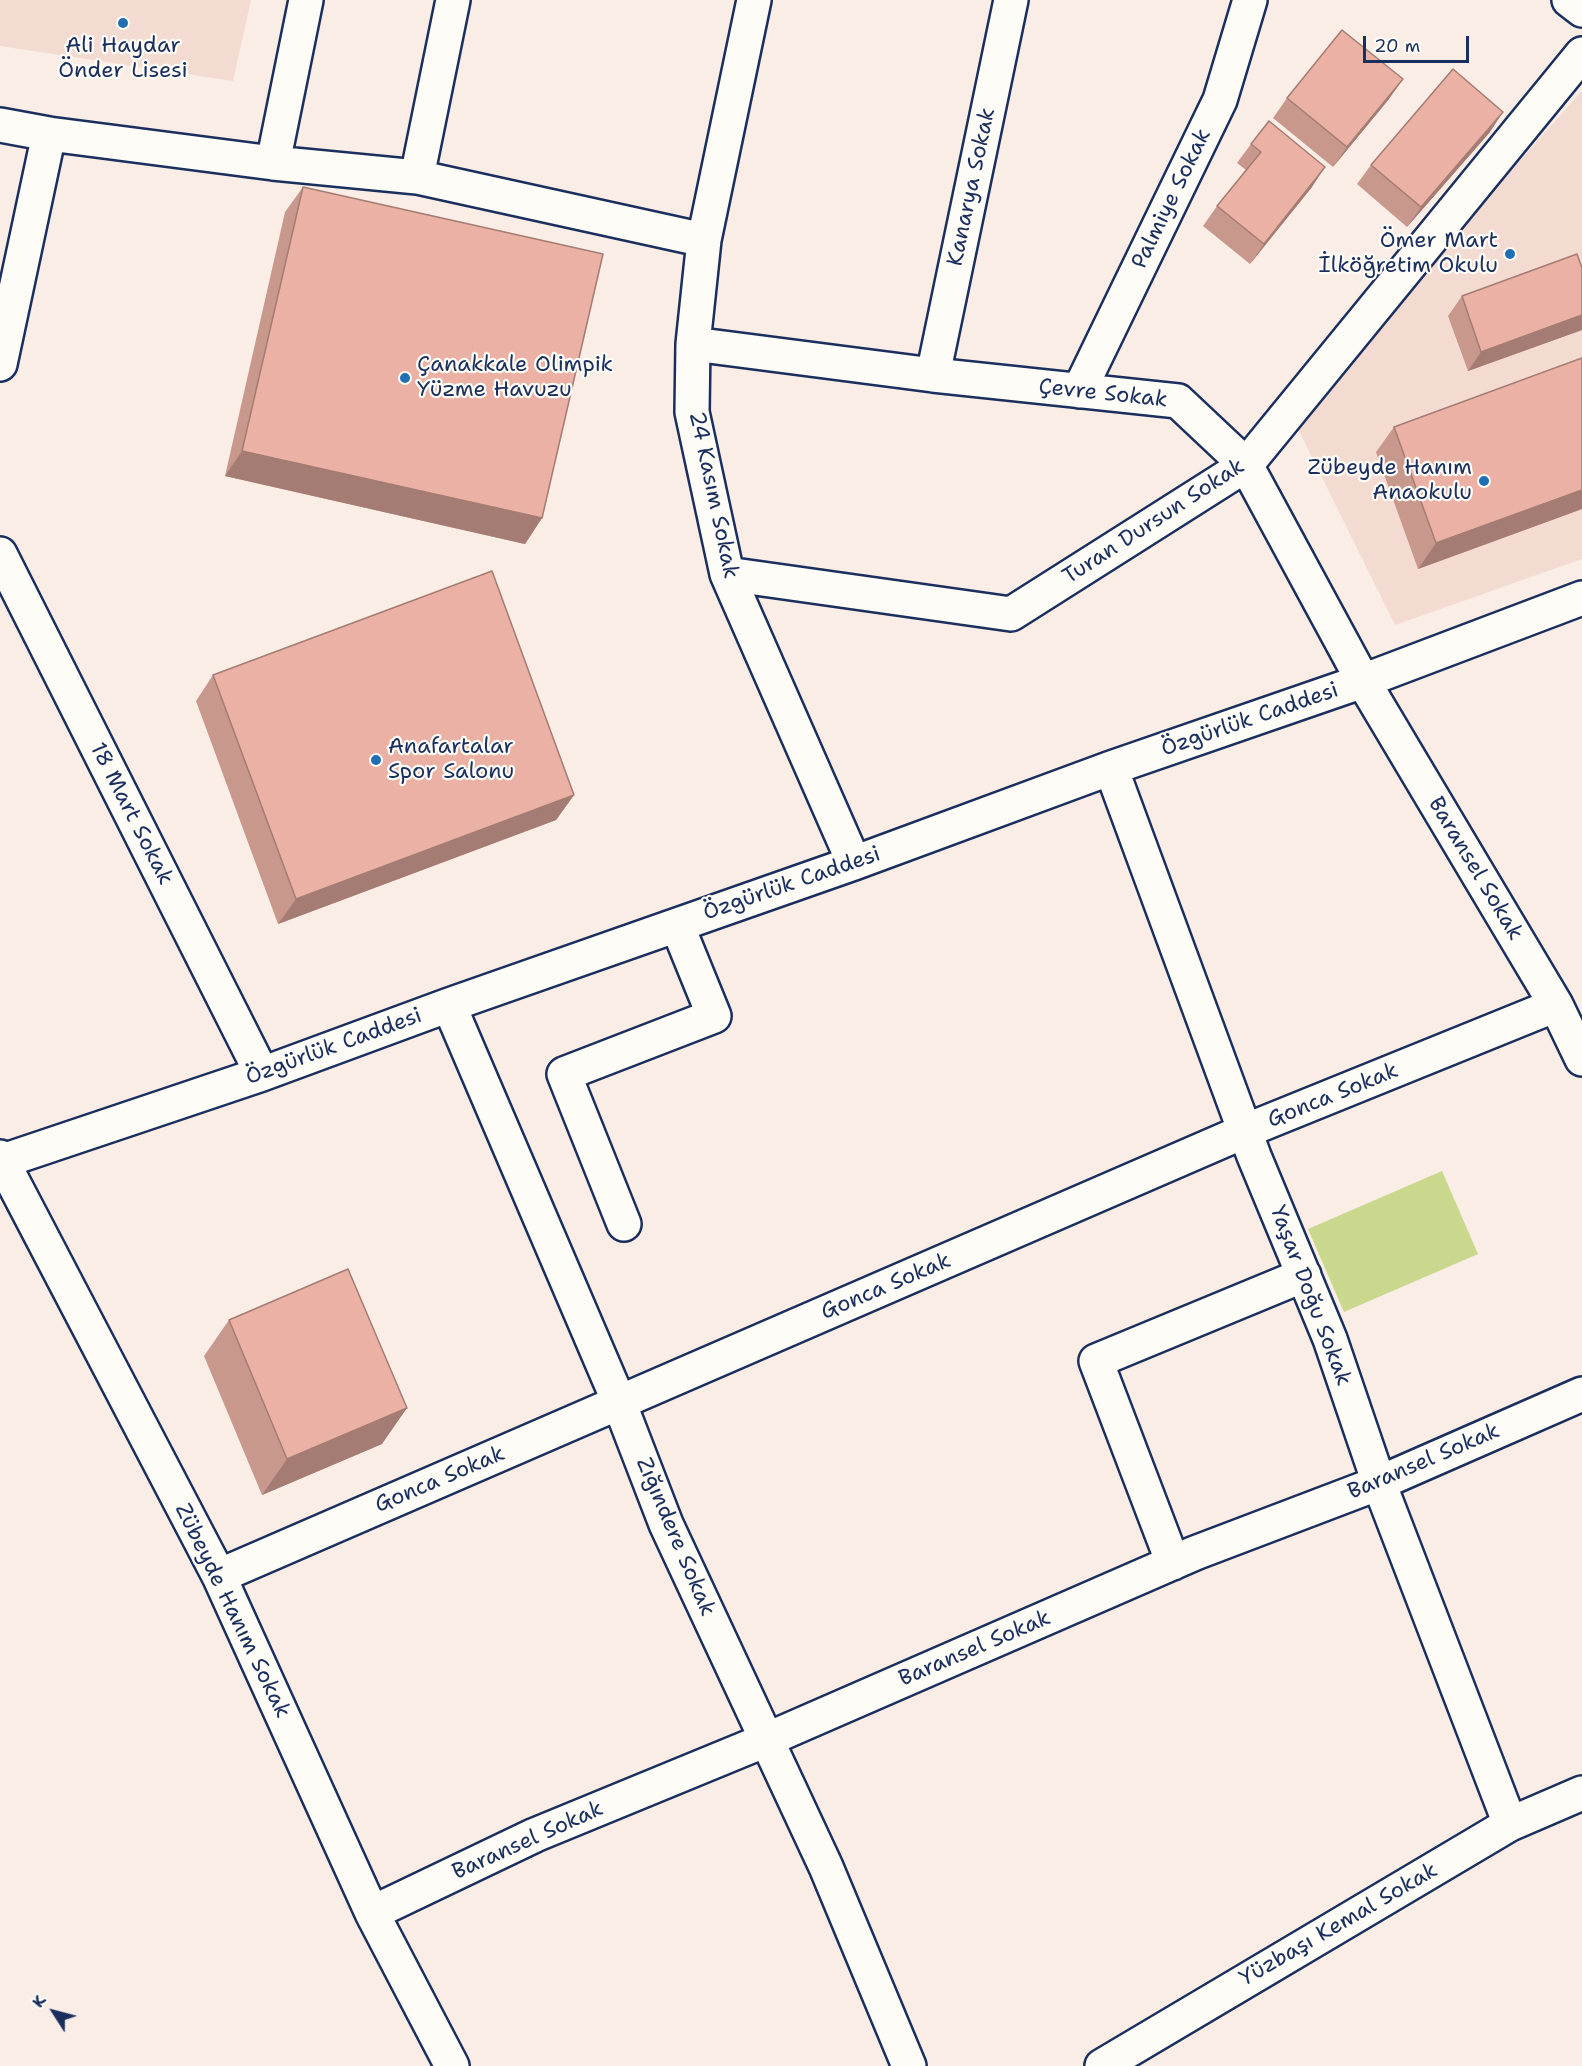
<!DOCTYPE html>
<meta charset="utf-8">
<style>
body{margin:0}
#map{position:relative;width:1582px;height:2066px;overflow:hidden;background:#f9ede6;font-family:"Shantell Sans",sans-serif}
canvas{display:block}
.north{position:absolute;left:24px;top:1982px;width:60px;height:60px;-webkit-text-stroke:4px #fdfcf7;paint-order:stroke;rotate:306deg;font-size:16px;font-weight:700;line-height:24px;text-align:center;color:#1b2f5e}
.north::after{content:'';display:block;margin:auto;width:21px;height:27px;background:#1b2f5e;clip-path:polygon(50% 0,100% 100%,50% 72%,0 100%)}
.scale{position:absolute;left:1363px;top:36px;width:106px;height:27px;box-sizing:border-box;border:3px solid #1b2f5e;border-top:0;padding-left:8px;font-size:18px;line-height:21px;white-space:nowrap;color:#1b2f5e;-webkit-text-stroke:4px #fdfcf7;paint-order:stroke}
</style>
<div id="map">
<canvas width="1582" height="2066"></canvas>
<div class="north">K</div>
<div class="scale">20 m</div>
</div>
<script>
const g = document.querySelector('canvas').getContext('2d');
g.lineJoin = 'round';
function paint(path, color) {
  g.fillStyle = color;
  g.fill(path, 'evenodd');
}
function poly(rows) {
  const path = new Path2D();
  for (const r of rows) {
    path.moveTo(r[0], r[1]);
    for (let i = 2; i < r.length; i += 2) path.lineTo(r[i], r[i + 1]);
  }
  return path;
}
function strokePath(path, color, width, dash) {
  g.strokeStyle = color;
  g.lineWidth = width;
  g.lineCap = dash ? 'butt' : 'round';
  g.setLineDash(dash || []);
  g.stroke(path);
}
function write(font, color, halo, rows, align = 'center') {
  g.font = font + ' "Shantell Sans",sans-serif';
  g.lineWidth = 4.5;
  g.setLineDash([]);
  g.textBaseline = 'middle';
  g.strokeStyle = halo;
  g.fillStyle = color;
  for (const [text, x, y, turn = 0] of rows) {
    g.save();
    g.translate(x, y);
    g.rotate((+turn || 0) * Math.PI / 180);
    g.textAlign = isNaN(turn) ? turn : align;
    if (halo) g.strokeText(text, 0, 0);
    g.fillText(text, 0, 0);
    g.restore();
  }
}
paint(poly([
 [0,0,251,0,233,81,0,46],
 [1582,91,1582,559,1395,625,1292,417]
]), '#f4dbd2');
paint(poly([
 [1442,1171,1478,1254,1344,1312,1308,1229]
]), '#c9d88c');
const minor = poly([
 [754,0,704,240,693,344,692,412,727,574,854,863],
 [1569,0,1582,10],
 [0,125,49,134,273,163,417,177,704,240],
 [273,163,306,0],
 [417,177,453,0],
 [693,344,933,375,1178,401,1246,465,1363,681,1556,1005,1582,1059],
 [0,364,49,134],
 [933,375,1011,0],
 [1079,391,1220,100,1250,0],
 [0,554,262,1074],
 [727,574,1011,614,1246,465,1582,54],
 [1111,768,1254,1156,1330,1339,1379,1483,1510,1824],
 [449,1005,619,1402,666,1524,826,1867,909,2066],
 [0,1157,219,1576,372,1913,452,2066],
 [0,1162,262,1074,449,1005,854,863,1111,768,1363,681,1582,598],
 [624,1224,564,1074,714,1016,677,925],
 [1173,1563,1096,1361,1304,1275],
 [219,1576,1245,1131,1556,1005],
 [372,1913,535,1835,766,1740,1195,1553,1379,1483,1582,1394],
 [1102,2066,1510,1824,1582,1793]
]);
strokePath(minor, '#1b2f5e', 38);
strokePath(minor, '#fdfcf7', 33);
paint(poly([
 [1287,98,1389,99,1333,167,1273,118],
 [1490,132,1407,227,1357,184,1371,165],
 [1251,144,1312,187,1250,264,1203,226,1217,206,1246,170,1237,163],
 [303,187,542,518,525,544,225,476,285,212],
 [1582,268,1582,330,1468,371,1448,316,1462,296],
 [1582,358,1582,509,1418,569,1376,452,1394,427],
 [213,675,574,795,556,820,278,924,196,701],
 [229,1320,382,1444,262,1495,204,1356]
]), '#c9988d');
paint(poly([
 [1403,79,1389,99,1333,167,1347,147],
 [1503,112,1490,132,1407,227,1421,207],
 [1325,167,1312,187,1250,264,1264,244],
 [1582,315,1582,330,1468,371,1481,352],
 [242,451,542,518,525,544,225,476],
 [1582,490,1582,509,1418,569,1436,543],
 [574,795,556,820,278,924,296,899],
 [407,1408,382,1444,262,1495,287,1459]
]), '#a47c73');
const building = poly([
 [1342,30,1403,79,1347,147,1287,98,1342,30],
 [1453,69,1503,112,1421,207,1371,165,1453,69],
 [1269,121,1325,167,1264,244,1217,206,1261,152,1251,144,1269,121],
 [303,187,603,254,542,518,242,451,303,187],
 [1577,254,1582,268,1582,315,1481,352,1462,296,1577,254],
 [1582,358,1582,490,1436,543,1394,427,1582,358],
 [492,571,574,795,296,899,213,675,492,571],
 [348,1269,407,1408,287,1459,229,1320,348,1269]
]);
paint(building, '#eab1a4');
strokePath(building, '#a47c73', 1.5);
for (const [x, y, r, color] of [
 [123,23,6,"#1f6fb2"],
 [1510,254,6,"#1f6fb2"],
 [405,378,6,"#1f6fb2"],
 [1484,481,6,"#1f6fb2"],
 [376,760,6,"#1f6fb2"]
]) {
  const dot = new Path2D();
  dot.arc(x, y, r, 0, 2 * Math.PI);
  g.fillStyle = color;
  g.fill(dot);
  strokePath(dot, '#fdfcf7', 2);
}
write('22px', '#1b2f5e', '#fdfcf7', [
 ["Ali Haydar",123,46,"center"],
 ["Önder Lisesi",123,71,"center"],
 ["Ömer Mart",1498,241],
 ["İlköğretim Okulu",1498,266],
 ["Çanakkale Olimpik",417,365,"left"],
 ["Yüzme Havuzu",417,390,"left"],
 ["Zübeyde Hanım",1472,468],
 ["Anaokulu",1472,493],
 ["Anafartalar",388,747,"left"],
 ["Spor Salonu",388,772,"left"]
], 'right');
write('22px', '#1b2f5e', '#fdfcf7', [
 ["Kanarya Sokak",972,187,-78],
 ["Palmiye Sokak",1172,199,-64],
 ["Çevre Sokak",1103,394,6],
 ["24 Kasım Sokak",713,495,78],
 ["Turan Dursun Sokak",1154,522,-33],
 ["Özgürlük Caddesi",1250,720,-19],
 ["18 Mart Sokak",131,814,63],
 ["Baransel Sokak",1475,869,59],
 ["Özgürlük Caddesi",792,884,-19],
 ["Özgürlük Caddesi",334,1047,-20],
 ["Gonca Sokak",1333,1096,-22],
 ["Gonca Sokak",886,1287,-23],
 ["Yaşar Doğu Sokak",1310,1296,69],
 ["Baransel Sokak",1424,1462,-23],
 ["Gonca Sokak",440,1480,-23],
 ["Zığındere Sokak",675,1537,67],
 ["Zübeyde Hanım Sokak",232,1611,64],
 ["Baransel Sokak",975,1649,-23],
 ["Baransel Sokak",528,1841,-24],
 ["Yüzbaşı Kemal Sokak",1339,1925,-30]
]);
</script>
